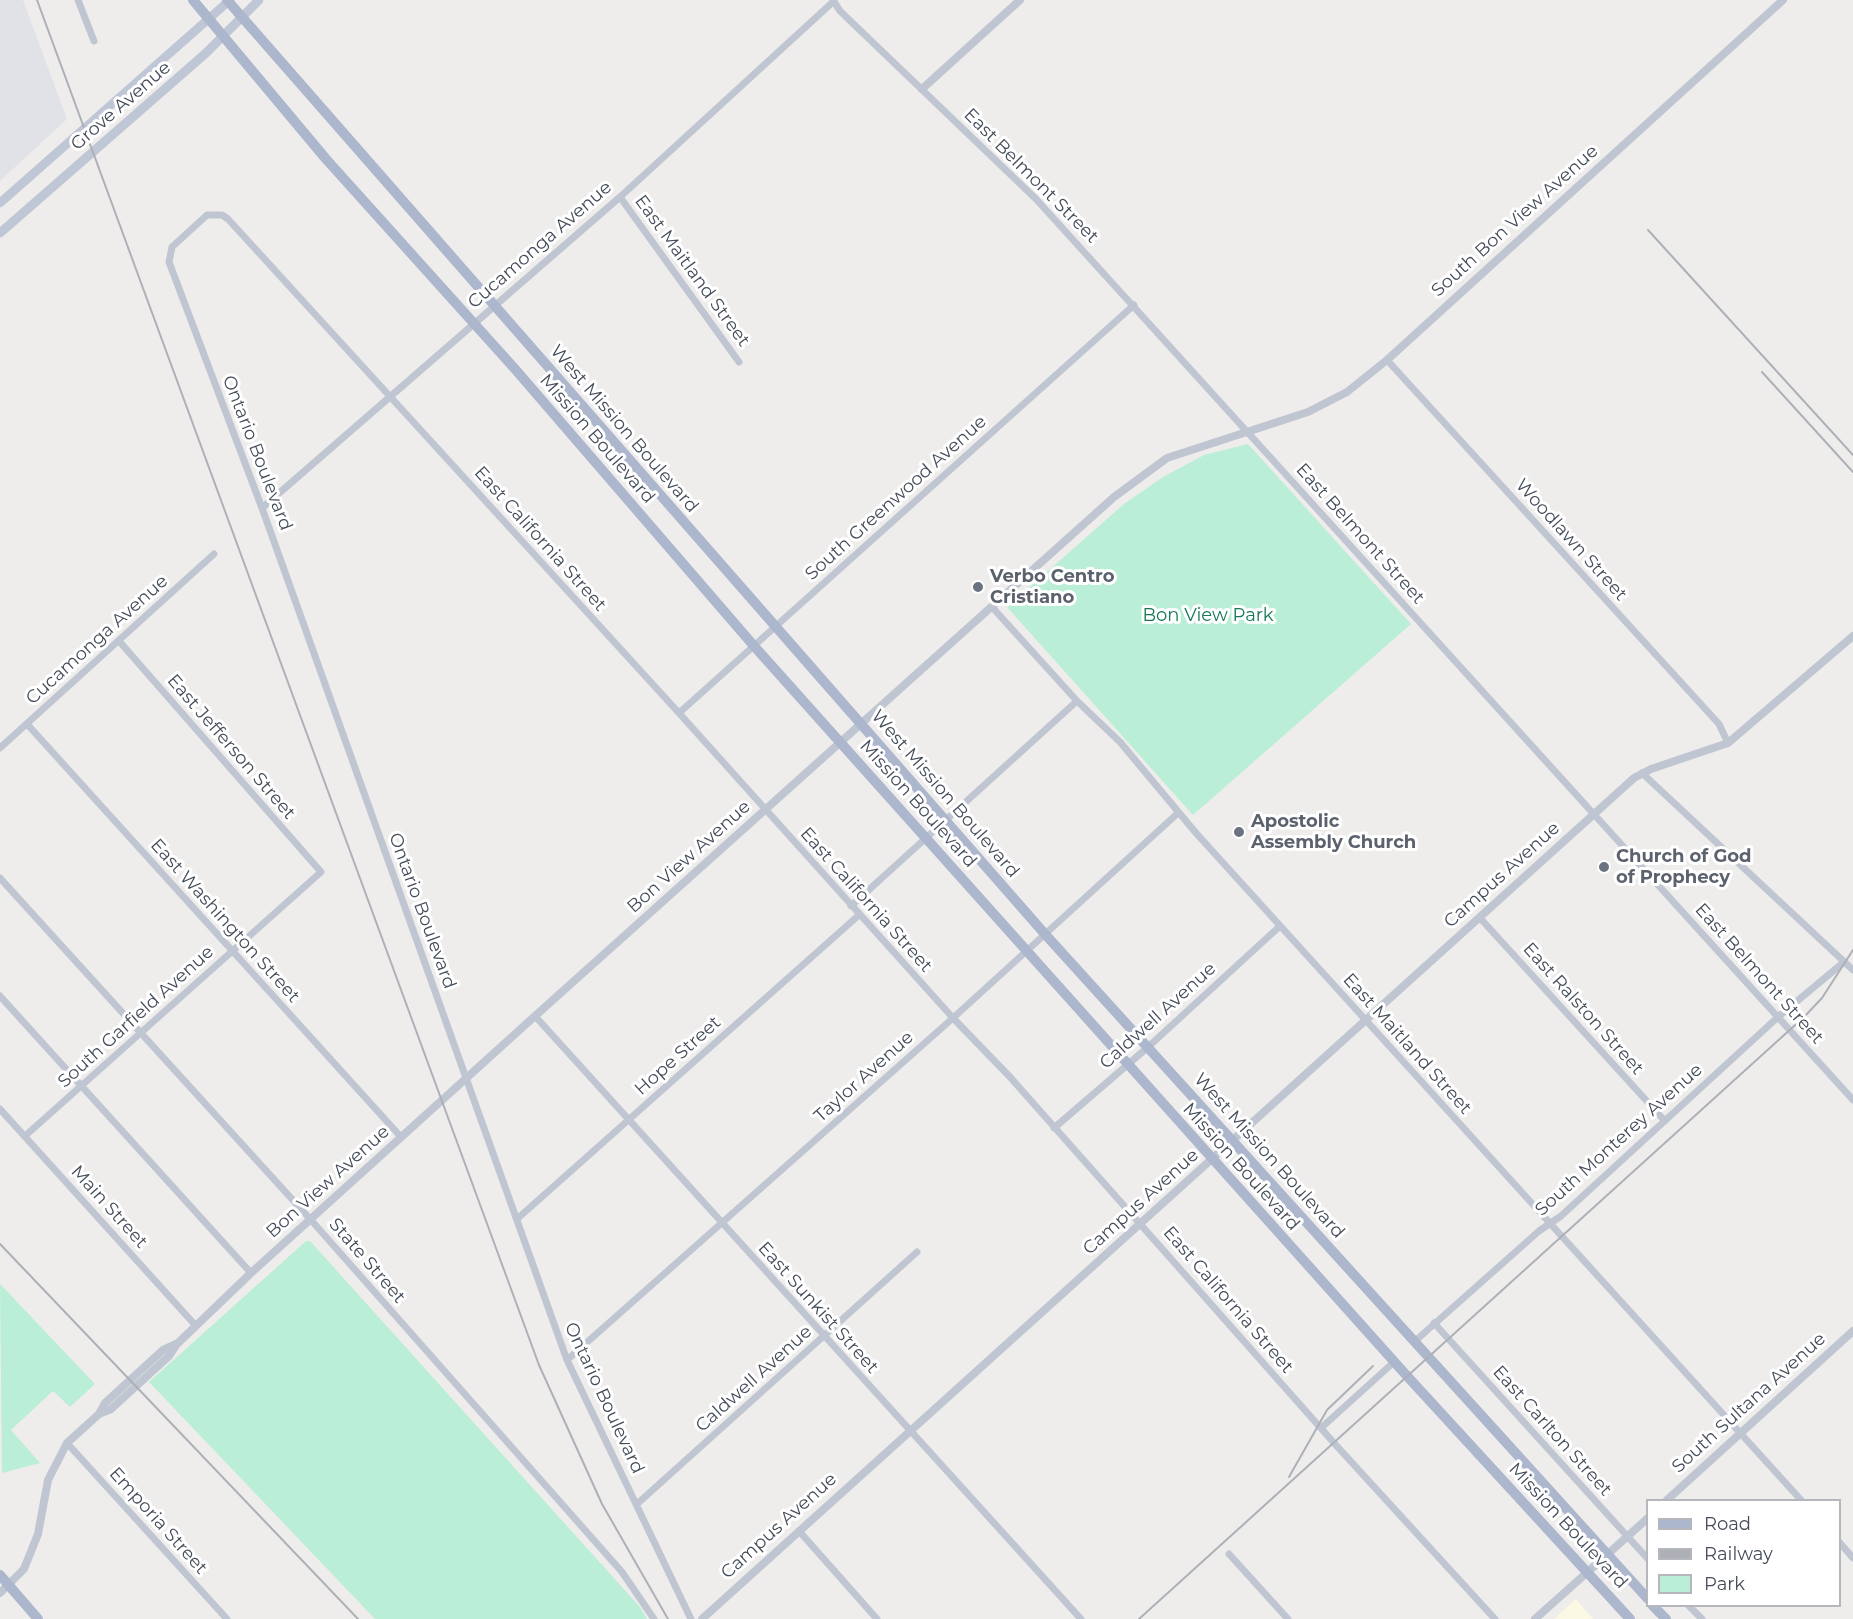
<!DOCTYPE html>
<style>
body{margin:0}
#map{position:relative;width:1853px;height:1619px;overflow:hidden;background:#efedec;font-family:Montserrat,sans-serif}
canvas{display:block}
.legend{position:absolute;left:1646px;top:1499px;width:195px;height:108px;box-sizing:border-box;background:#fff;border:2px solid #b5b7bd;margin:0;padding:8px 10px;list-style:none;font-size:18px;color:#454c59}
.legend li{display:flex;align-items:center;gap:12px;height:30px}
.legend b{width:30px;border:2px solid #b5b7bd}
</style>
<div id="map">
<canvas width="1853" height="1619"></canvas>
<ul class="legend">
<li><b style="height:8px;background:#acb6cc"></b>Road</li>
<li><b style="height:8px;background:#aeb0b7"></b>Railway</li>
<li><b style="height:16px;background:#baeed7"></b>Park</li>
</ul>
</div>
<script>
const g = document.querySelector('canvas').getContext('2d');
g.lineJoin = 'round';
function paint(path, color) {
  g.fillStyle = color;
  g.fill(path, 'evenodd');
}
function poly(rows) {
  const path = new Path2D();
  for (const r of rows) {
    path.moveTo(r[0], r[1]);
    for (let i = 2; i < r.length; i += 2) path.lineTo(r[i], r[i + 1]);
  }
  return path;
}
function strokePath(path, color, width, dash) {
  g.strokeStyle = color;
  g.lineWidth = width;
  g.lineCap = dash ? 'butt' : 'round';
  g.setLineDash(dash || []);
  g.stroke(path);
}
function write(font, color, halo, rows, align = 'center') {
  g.font = font + ' Montserrat,sans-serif';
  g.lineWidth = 6;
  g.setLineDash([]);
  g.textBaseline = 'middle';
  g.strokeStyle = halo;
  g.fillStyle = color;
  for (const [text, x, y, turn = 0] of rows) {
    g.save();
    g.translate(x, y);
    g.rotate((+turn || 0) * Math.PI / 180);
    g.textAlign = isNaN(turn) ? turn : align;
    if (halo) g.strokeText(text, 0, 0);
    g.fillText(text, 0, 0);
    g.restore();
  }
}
paint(poly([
 [1576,1599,1593,1619,1554,1619]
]), '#fbf9e4');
paint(poly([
 [0,0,23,0,67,119,0,181]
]), '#e1e2e7');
paint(poly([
 [1248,444,1411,624,1193,815,1007,607,1124,504,1163,477,1204,455],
 [306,1241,310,1241,640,1607,647,1619,375,1619,149,1382],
 [0,1284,95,1384,70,1407,53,1391,11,1430,40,1463,2,1473]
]), '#baeed7');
strokePath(poly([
 [78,0,94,41],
 [833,0,840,11,1036,199,1853,1100],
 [620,197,739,362],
 [1387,360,1719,724,1728,743],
 [262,508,620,197,834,1],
 [992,607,1077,701,1120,742,1196,833,1801,1500],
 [679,713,1134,305],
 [27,724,401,1137],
 [0,748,214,554],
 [1642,773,1853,970],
 [0,878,311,1220,622,1572,654,1619],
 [851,906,1077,701],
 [1480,918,1665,1121],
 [0,996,251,1273],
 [535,1016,1081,1619],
 [0,1109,196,1326],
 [1054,1128,1147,1048,1280,926],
 [25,1136,321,872,119,641],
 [517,1219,859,915],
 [1434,1323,1648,1559],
 [1414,1342,1539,1231,1561,1216,1778,1017,1844,962],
 [567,1360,953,1018,1178,813],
 [1321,1428,1394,1362],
 [67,1443,227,1619],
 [637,1504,917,1252],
 [799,1531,877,1619],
 [1840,1543,1853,1558],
 [1229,1554,1288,1619],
 [1689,1606,1702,1619],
 [691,1619,567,1360,262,508,169,262,172,247,207,215,222,215,228,219,679,713,953,1018,1010,1077,1334,1443,1495,1619]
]), '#bfc6d2', 7);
strokePath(poly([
 [922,89,1020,0],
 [99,1414,105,1403,163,1350,176,1344],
 [1667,1500,1853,1331],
 [0,1593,24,1569,38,1534,48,1480,67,1443,99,1414,111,1409,169,1356,177,1344,251,1273,535,1016,1114,497,1167,458,1308,412,1347,392,1387,360,1783,0],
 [702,1619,1634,778,1651,769,1728,743,1853,636],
 [1535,1619,1648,1518]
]), '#bfc6d2', 8);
strokePath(poly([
 [0,203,230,0],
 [0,233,206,53,259,0]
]), '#bfc6d6', 9);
strokePath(poly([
 [193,0,326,159,515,369,754,646,1407,1376,1630,1619],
 [227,0,1044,933,1648,1599],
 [0,1575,38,1619],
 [1653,1606,1666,1619]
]), '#acb6cc', 10);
strokePath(poly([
 [37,0,539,1365,602,1504,668,1619],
 [1648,230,1853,455],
 [1762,372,1853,472],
 [0,1244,358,1619],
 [1289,1477,1327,1410,1373,1366],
 [1139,1619,1804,1017,1822,998,1853,950]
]), '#aeb0b7', 2);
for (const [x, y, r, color] of [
 [978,587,6,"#6b7280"],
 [1239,832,6,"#6b7280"],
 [1604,867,6,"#6b7280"]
]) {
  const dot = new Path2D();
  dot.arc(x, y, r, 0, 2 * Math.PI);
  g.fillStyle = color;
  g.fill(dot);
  strokePath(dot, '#fff', 2);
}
write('18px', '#454c59', '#fff', [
 ["Grove Avenue",121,106,-41],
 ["East Belmont Street",1031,176,45],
 ["South Bon View Avenue",1515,221,-42],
 ["Cucamonga Avenue",540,245,-41],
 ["East Maitland Street",692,271,54],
 ["West Mission Boulevard",624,429,49],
 ["Mission Boulevard",597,439,49],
 ["Ontario Boulevard",257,453,69],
 ["South Greenwood Avenue",896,498,-42],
 ["East Belmont Street",1360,534,48],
 ["East California Street",540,539,48],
 ["Woodlawn Street",1571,540,48],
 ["Cucamonga Avenue",97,640,-42],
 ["East Jefferson Street",231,747,49],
 ["West Mission Boulevard",945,794,49],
 ["Mission Boulevard",918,804,48],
 ["Bon View Avenue",689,857,-42],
 ["Campus Avenue",1502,875,-42],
 ["East California Street",866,900,48],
 ["Ontario Boulevard",422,911,70],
 ["East Washington Street",225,921,48],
 ["East Belmont Street",1759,974,48],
 ["East Ralston Street",1583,1009,48],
 ["Caldwell Avenue",1158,1016,-42],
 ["South Garfield Avenue",136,1017,-42],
 ["East Maitland Street",1407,1044,48],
 ["Hope Street",678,1056,-42],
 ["Taylor Avenue",864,1077,-42],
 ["South Monterey Avenue",1619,1140,-42],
 ["West Mission Boulevard",1269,1156,48],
 ["Mission Boulevard",1241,1167,48],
 ["Bon View Avenue",328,1182,-42],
 ["Campus Avenue",1141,1202,-42],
 ["Main Street",109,1207,48],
 ["State Street",367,1261,49],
 ["East California Street",1228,1300,49],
 ["East Sunkist Street",818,1308,48],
 ["Caldwell Avenue",754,1379,-42],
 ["Ontario Boulevard",604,1398,65],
 ["South Sultana Avenue",1749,1403,-42],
 ["East Carlton Street",1552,1431,48],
 ["Emporia Street",158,1521,48],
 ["Campus Avenue",779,1526,-42],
 ["Mission Boulevard",1568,1526,47]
]);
write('bold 18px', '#5b616d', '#fff', [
 ["Verbo Centro",990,577],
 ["Cristiano",990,598],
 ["Apostolic",1251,822],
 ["Assembly Church",1251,843],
 ["Church of God",1616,857],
 ["of Prophecy",1616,878]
], 'left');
write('18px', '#17795a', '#fff', [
 ["Bon View Park",1208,616]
]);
</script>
